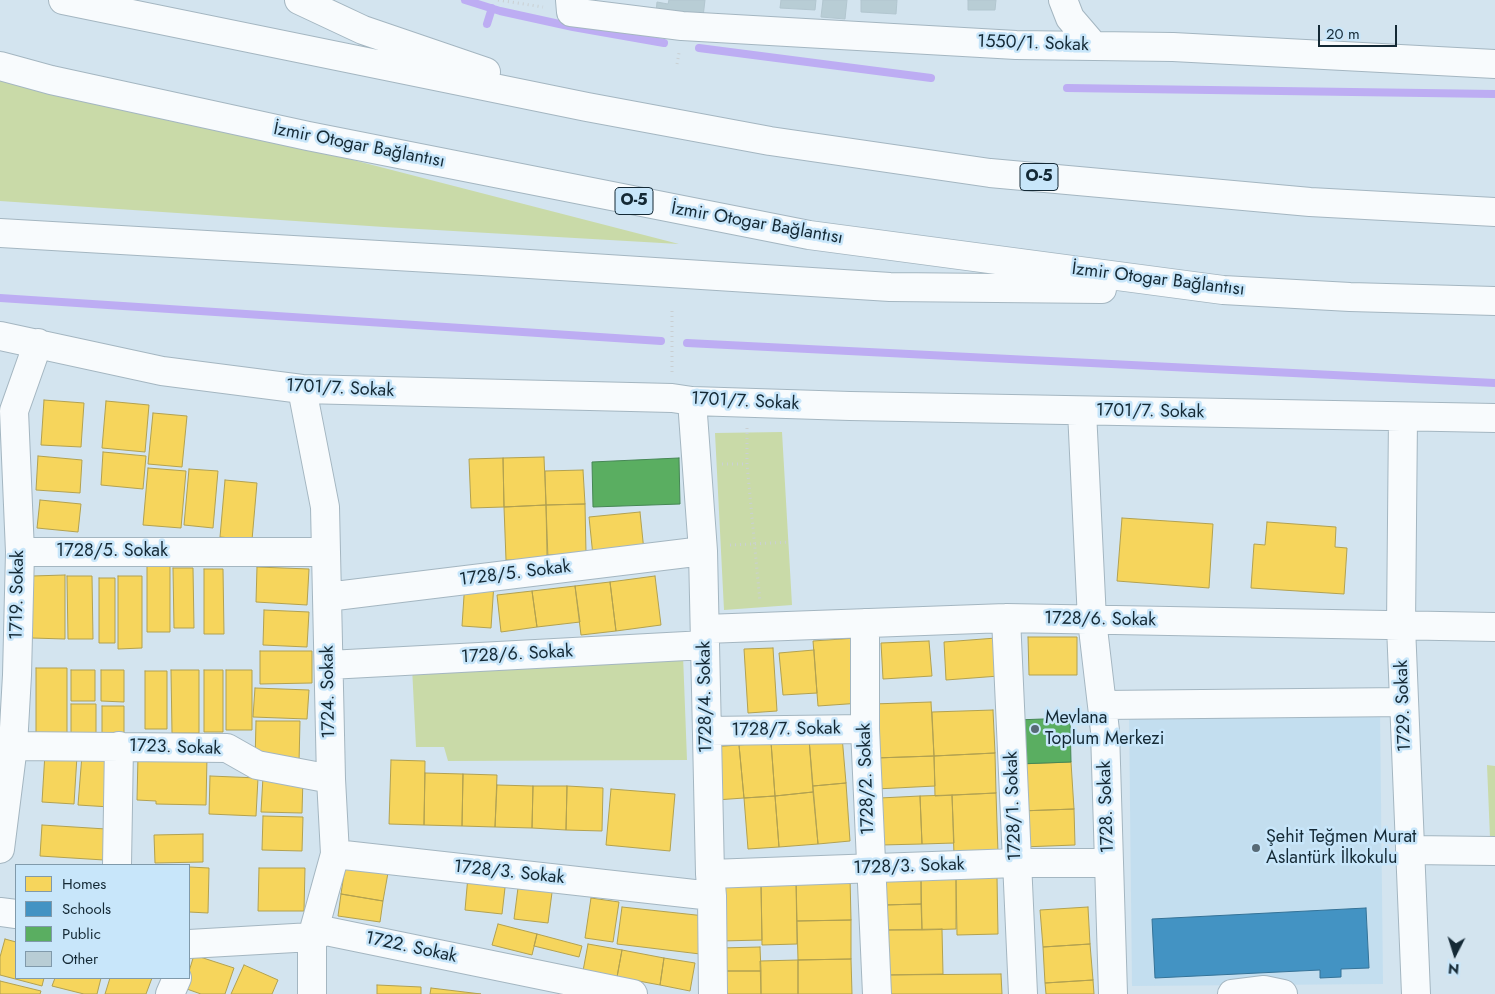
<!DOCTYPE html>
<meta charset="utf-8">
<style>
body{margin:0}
#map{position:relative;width:1495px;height:994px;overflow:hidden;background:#d3e4ef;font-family:Jost,sans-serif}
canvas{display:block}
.legend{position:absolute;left:15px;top:864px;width:175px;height:115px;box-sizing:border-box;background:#c8e6fa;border:1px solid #809aab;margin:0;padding:6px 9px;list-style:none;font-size:15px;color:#142935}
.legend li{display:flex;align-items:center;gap:10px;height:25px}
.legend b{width:25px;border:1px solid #809aab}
.north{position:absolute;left:1430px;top:929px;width:50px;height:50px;-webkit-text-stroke:4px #c8e6fa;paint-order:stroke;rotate:185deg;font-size:14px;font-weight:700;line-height:20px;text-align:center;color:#142935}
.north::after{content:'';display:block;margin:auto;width:18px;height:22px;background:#142935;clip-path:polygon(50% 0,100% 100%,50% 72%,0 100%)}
.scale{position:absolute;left:1318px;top:25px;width:79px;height:22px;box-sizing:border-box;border:2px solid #142935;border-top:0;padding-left:6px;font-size:15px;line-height:18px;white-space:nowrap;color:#142935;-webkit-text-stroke:4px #c8e6fa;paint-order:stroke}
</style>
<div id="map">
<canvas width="1495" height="994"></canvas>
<ul class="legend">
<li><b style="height:14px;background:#f6d55c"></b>Homes</li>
<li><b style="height:14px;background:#4393c3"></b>Schools</li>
<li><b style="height:14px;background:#5aae61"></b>Public</li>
<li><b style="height:14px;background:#b8cdd5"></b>Other</li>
</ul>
<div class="north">N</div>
<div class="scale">20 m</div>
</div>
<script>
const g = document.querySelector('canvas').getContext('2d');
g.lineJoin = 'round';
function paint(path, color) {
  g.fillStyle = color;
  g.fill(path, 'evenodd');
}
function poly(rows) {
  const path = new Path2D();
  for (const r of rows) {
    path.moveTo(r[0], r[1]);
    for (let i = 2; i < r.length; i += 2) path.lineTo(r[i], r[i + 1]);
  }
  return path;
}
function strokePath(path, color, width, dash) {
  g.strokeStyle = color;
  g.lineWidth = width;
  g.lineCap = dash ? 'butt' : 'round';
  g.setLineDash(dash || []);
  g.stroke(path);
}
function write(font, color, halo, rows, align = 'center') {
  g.font = font + ' Jost,sans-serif';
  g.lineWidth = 5;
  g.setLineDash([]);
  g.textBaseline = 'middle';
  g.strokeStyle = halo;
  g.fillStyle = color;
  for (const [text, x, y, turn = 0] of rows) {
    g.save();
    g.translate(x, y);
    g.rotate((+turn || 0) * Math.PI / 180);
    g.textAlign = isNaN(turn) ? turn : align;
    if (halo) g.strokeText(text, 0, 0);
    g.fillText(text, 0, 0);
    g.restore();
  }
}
paint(poly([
 [1380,709,1383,984,1132,986,1129,712]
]), '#c3deef');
paint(poly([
 [0,69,679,244,384,227,0,201],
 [782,432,792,605,724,610,715,433],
 [683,655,687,760,448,761,444,747,416,747,412,667],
 [1487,765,1495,766,1495,838,1490,838]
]), '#c9daa8');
const homes = poly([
 [44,400,84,403,81,447,41,445,44,400],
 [106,401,149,405,145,452,102,448,106,401],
 [153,413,187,416,182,467,148,464,153,413],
 [103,452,146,456,143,489,101,485,103,452],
 [38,456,82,460,80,493,36,490,38,456],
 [544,457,546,505,504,507,503,458,544,457],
 [503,458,504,507,471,508,469,459,503,458],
 [148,468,186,471,181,528,143,525,148,468],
 [189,469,218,471,213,528,184,525,189,469],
 [583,470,585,504,546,505,545,471,583,470],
 [225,480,257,483,252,540,220,537,225,480],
 [40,500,81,504,78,532,37,528,40,500],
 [585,504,586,553,547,555,546,505,585,504],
 [546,505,548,559,506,560,504,507,546,505],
 [640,512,644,551,593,556,589,517,640,512],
 [1122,518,1213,524,1209,588,1117,581,1122,518],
 [1267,522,1336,527,1335,547,1347,548,1344,594,1251,588,1254,544,1265,545,1267,522],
 [147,566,170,566,170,632,147,632,147,566],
 [257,567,309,569,307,605,256,602,257,567],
 [173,568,193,568,194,628,174,628,173,568],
 [204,569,223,569,224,634,204,634,204,569],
 [65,575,65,639,32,638,32,576,65,575],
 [67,576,92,576,93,639,68,639,67,576],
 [118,576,142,576,142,648,118,649,118,576],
 [655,576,661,625,616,631,610,582,655,576],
 [99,578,115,578,115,643,99,643,99,578],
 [465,581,494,583,491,628,462,626,465,581],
 [610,582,616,631,581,635,575,586,610,582],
 [575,586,580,622,537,627,532,591,575,586],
 [532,591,537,627,501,632,497,595,532,591],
 [264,610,309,612,307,647,263,645,264,610],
 [1028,637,1077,637,1077,675,1029,675,1028,637],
 [856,638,861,703,818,706,813,641,856,638],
 [996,638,999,676,946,680,944,642,996,638],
 [929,641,932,676,883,679,881,643,929,641],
 [773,648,777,711,748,713,744,649,773,648],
 [814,650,817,693,783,695,779,653,814,650],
 [260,651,312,651,312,683,260,684,260,651],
 [36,668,67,668,67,735,36,735,36,668],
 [71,670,95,670,95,701,71,701,71,670],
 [101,670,124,670,124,702,101,701,101,670],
 [171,670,199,670,199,733,172,733,171,670],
 [204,670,223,670,223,732,204,732,204,670],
 [226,670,252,670,252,730,226,730,226,670],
 [145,671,167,671,167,729,145,729,145,671],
 [255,688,309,690,307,719,253,717,255,688],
 [931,702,934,756,875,758,873,704,931,702],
 [71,704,96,704,96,737,71,737,71,704],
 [102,706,124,706,124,735,102,735,102,706],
 [993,710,995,753,934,756,932,712,993,710],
 [256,721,300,721,299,763,255,763,256,721],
 [842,736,846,783,813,786,809,739,842,736],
 [809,739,813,792,775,796,771,742,809,739],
 [771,742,775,796,744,798,739,745,771,742],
 [739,745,744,798,716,800,711,747,739,745],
 [45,753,77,756,74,804,42,802,45,753],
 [995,753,996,793,935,796,934,756,995,753],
 [82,755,113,757,110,807,78,805,82,755],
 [138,756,207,757,206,805,156,804,156,801,137,800,138,756],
 [934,756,935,786,876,789,875,758,934,756],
 [391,760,425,761,424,825,389,824,391,760],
 [1071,762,1074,809,1020,811,1018,764,1071,762],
 [425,773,463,774,462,826,424,825,425,773],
 [463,774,497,775,495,827,462,826,463,774],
 [210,776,258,778,256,816,209,814,210,776],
 [263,777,303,778,302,813,261,812,263,777],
 [846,783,850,841,818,844,813,786,846,783],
 [497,785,533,786,532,828,495,827,497,785],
 [533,786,567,786,566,830,532,828,533,786],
 [567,786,603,788,602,831,566,830,567,786],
 [611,789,675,794,670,851,606,845,611,789],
 [813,792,818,844,779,847,775,796,813,792],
 [996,793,998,853,954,855,952,795,996,793],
 [952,795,954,843,922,844,920,796,952,795],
 [775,796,779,847,748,849,744,798,775,796],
 [920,796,922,844,881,845,880,798,920,796],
 [1074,809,1075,845,1022,847,1020,811,1074,809],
 [263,816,303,817,302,851,262,850,263,816],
 [42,825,106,829,104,860,40,856,42,825],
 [203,834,203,862,155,863,154,835,203,834],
 [346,860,389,867,383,901,341,894,346,860],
 [189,867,209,868,208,913,189,912,189,867],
 [259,868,305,868,304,911,258,911,259,868],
 [468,876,506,879,502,914,465,910,468,876],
 [850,877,851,920,797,921,796,878,850,877],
 [956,877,997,877,998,934,957,935,956,877],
 [956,877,956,929,922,930,921,878,956,877],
 [796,878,797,944,762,945,761,879,796,878],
 [921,878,921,904,884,905,884,879,921,878],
 [519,880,553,885,548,923,514,919,519,880],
 [721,886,761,886,762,940,721,941,721,886],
 [341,894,383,901,380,922,338,916,341,894],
 [591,898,619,902,613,942,585,938,591,898],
 [921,904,922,930,884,930,884,905,921,904],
 [622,907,705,916,700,954,617,944,622,907],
 [1088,907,1090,944,1043,947,1040,910,1088,907],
 [851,920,851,959,798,960,797,921,851,920],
 [498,924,537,934,532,955,492,945,498,924],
 [942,929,943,974,885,975,884,930,942,929],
 [537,934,582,946,579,957,534,946,537,934],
 [5,939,16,942,16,978,44,978,42,986,0,975,0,957,5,939],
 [588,944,622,950,617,977,583,971,588,944],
 [1090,944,1093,980,1045,983,1043,947,1090,944],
 [760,947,761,971,721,971,720,948,760,947],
 [622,950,664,958,660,985,617,977,622,950],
 [194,955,234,968,225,994,201,994,184,988,194,955],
 [664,958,695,963,690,991,660,985,664,958],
 [851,959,852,994,798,994,798,960,851,959],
 [798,960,798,994,761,994,760,961,798,960],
 [244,965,278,980,272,994,231,994,244,965],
 [721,971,761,971,761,994,721,994,721,971],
 [1001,974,1002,994,885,994,885,975,1001,974],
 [55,978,101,978,97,994,84,994,52,986,55,978],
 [110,978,152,978,146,994,105,994,110,978],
 [1093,980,1094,994,1046,994,1045,983,1093,980],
 [0,981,41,991,40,994,0,994,0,981],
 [377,985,421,987,421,994,377,994,377,985],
 [431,988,481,994,430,994,431,988]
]);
paint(homes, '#f6d55c');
strokePath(homes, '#b2a150', 1);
const schools = poly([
 [1366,908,1369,968,1341,969,1341,977,1320,978,1320,970,1155,978,1152,919,1366,908]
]);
paint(schools, '#4393c3');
strokePath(schools, '#357398', 1);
const public = poly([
 [679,458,680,504,593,507,592,462,679,458],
 [1070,718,1071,762,1018,764,1016,720,1070,718]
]);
paint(public, '#5aae61');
strokePath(public, '#458654', 1);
strokePath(poly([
 [465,0,500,11,573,27,664,43],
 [487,24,492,8],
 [699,48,931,78],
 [1067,88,1495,94],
 [0,298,661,341],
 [687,343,1495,383]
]), '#bdadf3', 8);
const building = poly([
 [669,0,705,0,703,17,656,12,657,2,668,4,669,0],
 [781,0,816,0,815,10,780,8,781,0],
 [823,0,847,0,845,19,821,17,823,0],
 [861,0,897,0,896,14,861,12,861,0],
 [968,0,996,0,995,10,968,10,968,0]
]);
paint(building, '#b8cdd5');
strokePath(building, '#b2c6cf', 1);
const minor = poly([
 [570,0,571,12,682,26,1016,45,1173,47,1495,64],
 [1063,0,1070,18,1094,46],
 [0,336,162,371,302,389,672,398,692,401,850,406,1495,418],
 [302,389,325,507,331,779,335,854,312,937,312,994],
 [692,401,703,551,710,874,712,896,713,994],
 [1082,411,1092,620,1105,731,1113,994],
 [1403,417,1401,626,1416,994],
 [20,552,325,552],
 [327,597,703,551],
 [1006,618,1023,994],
 [865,623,865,729,877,994],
 [705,629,1006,618,1495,627],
 [329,665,705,645],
 [1102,705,1404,702],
 [707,731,865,729],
 [13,746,227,748,257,765,331,779],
 [0,849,13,746,17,675,20,552,14,411,38,343],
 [1410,850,1495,851],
 [335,854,712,896],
 [117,865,119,746],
 [710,874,1016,863,1109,863],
 [0,912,16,914],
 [189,944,312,937,326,931,633,994],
 [170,994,177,978],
 [1232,994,1264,990,1283,994]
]);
const highway = poly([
 [63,0,587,107,770,141,990,173,1310,202,1495,212],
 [299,0,363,30,486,72],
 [0,66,51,80,308,136,809,235,1223,290,1350,297,1495,301],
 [0,233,482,261,890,287,1102,289]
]);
strokePath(minor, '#a4b6c1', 30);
strokePath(highway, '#a4b6c1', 30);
strokePath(poly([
 [498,0,543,7],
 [677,64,679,53],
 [672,372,672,310],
 [747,428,747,464,760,602],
 [722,464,747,464],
 [730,545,789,542]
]), '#cad0d3', 3, [1, 4]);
strokePath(minor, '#f8fbfd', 28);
strokePath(highway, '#f8fbfd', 28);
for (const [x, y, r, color] of [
 [1035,729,5,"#576a76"],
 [1256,848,5,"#576a76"]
]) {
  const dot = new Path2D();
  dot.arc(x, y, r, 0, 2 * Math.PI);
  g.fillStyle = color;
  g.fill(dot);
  strokePath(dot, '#c8e6fa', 2);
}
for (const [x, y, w] of [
 [1039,177,38],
 [634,201,38]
]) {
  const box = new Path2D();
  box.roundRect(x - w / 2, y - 13.5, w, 27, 4);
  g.fillStyle = '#c8e6fa';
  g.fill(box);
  strokePath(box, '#142935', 1);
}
write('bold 16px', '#142935', null, [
 ["O-5",1039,177],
 ["O-5",634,201]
]);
write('18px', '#142935', '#c8e6fa', [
 ["1550/1. Sokak",1033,44,2],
 ["İzmir Otogar Bağlantısı",359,146,11],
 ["İzmir Otogar Bağlantısı",757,224,10],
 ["İzmir Otogar Bağlantısı",1158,280,7],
 ["1701/7. Sokak",340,389,3],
 ["1701/7. Sokak",745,402,3],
 ["1701/7. Sokak",1150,412,1],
 ["1728/5. Sokak",112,552],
 ["1728/5. Sokak",515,574,-7],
 ["1719. Sokak",18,595,-89],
 ["1728/6. Sokak",1100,620,1],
 ["1728/6. Sokak",517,655,-3],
 ["1724. Sokak",329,692,-91],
 ["1728/4. Sokak",706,697,-91],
 ["1729. Sokak",1404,706,-92],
 ["1728/7. Sokak",786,730,-1],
 ["1723. Sokak",175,748,2],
 ["1728/2. Sokak",867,779,-92],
 ["1728/1. Sokak",1014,806,-92],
 ["1728. Sokak",1107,807,-92],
 ["1728/3. Sokak",909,867,-2],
 ["1728/3. Sokak",509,873,6],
 ["1722. Sokak",411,948,12]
]);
write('18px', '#142935', '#c8e6fa', [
 ["Mevlana",1045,719],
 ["Toplum Merkezi",1045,740],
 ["Şehit Teğmen Murat",1266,838],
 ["Aslantürk İlkokulu",1266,859]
], 'left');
</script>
